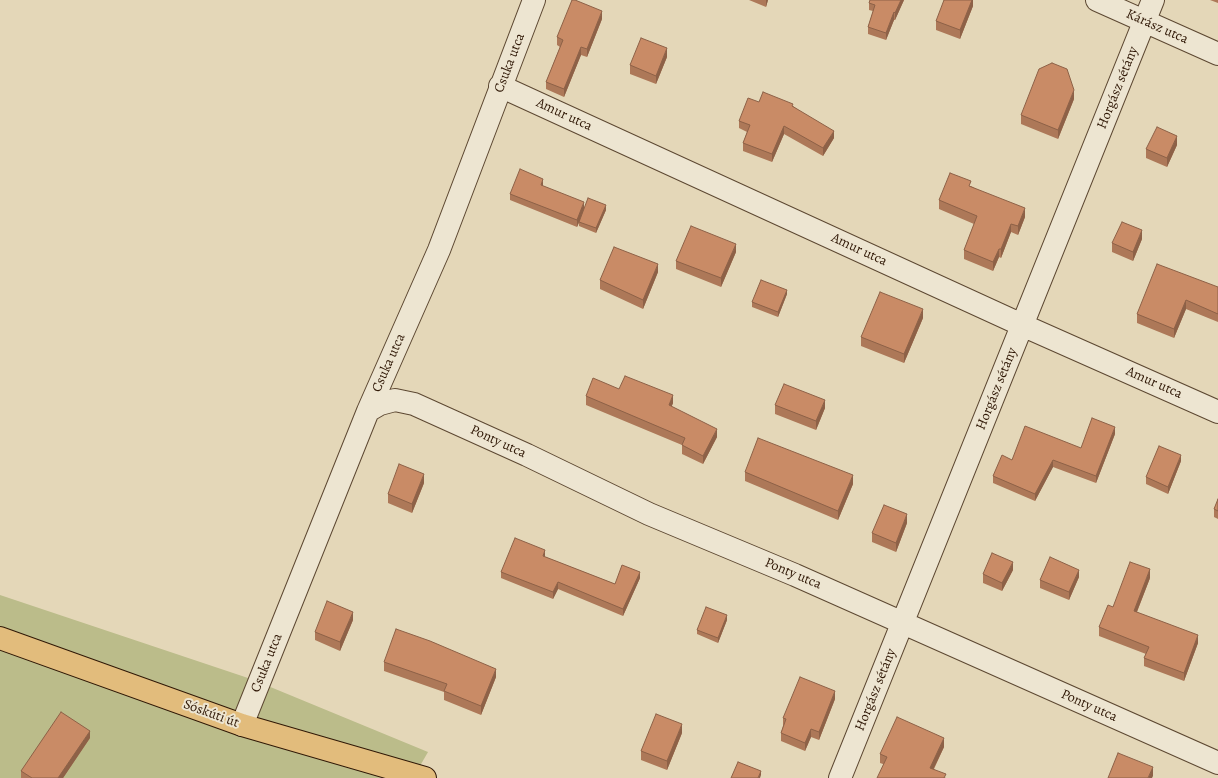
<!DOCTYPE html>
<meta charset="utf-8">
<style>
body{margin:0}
canvas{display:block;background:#e4d7b8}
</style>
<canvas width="1218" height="778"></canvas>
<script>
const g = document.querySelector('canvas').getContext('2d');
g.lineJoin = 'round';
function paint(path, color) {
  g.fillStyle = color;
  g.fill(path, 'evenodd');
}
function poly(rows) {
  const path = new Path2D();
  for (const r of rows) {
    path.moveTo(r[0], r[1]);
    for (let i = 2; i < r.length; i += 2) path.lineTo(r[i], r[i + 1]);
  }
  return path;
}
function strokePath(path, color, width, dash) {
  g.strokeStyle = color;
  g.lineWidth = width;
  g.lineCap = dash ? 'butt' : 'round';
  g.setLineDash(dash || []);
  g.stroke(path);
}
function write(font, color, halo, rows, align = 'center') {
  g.font = font + ' Alegreya,serif';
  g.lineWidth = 4;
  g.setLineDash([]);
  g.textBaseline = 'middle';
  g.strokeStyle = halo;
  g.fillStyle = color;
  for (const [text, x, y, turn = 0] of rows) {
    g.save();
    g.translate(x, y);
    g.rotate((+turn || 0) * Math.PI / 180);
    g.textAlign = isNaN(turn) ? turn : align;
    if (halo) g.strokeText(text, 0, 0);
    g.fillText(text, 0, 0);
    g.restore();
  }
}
paint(poly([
 [0,595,251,679,428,752,413,778,0,778]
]), '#bbbc8a');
const minor = poly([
 [1097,0,1218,54],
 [500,86,1022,325,1218,412],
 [368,411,380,404,395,400,414,404,527,455,649,514,795,575,1218,763],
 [242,725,368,411,439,250,534,0],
 [840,778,1153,0]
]);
const major = poly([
 [0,638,242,725,425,778]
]);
strokePath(minor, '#5d4832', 24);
strokePath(major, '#301806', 24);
strokePath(minor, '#ede5d1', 22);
strokePath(major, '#e2bc7c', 22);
paint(poly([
 [749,0,768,0,766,7],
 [904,0,895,20,894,20,886,40,868,34,868,27,873,11,869,10,869,3],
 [973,0,973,6,960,39,936,30,936,21],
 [1210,0,1218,0,1218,3],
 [602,19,587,57,581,55,564,97,546,89,546,82,560,47,557,45,557,37],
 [667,57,656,84,630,74,630,65],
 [1074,99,1058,139,1021,124,1021,115],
 [759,102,793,106,834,138,823,156,784,134,772,162,743,151,743,143,747,132,739,128,739,121],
 [1177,145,1167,167,1146,158,1146,149],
 [543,186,584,208,606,210,596,233,579,226,579,223,577,227,510,200,510,194],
 [971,186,1025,217,1018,235,1011,232,1001,258,999,257,993,271,964,259,964,250,974,224,939,209,939,200],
 [1142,239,1133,261,1112,252,1112,243],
 [736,252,721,287,676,269,676,261],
 [658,272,643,309,600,289,600,280],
 [1218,287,1218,322,1186,309,1174,338,1137,323,1137,314],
 [787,294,778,317,752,307,752,302],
 [923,318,904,363,861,346,861,337],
 [619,389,673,403,671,407,717,437,703,464,682,454,682,445,586,405,586,396],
 [775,405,825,408,816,430,775,414],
 [1115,434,1096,483,1053,467,1035,501,993,483,993,476,1012,460,1081,448],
 [1181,461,1168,494,1146,484,1146,477],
 [745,472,853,484,838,520,745,481],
 [424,483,412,513,388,503,388,494],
 [1218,499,1218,519,1214,517,1214,509],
 [907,523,896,552,872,542,872,533],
 [545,556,545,557,615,584,640,578,623,616,558,589,553,599,501,578,501,572],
 [1013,570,1002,591,983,583,983,574],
 [1079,577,1069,600,1040,588,1040,580],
 [1150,578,1137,612,1198,643,1184,681,1144,666,1144,658,1146,654,1099,636,1099,627,1113,607],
 [353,620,340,651,315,640,315,632],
 [727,620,718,643,697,634,697,630],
 [384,662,496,677,481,715,444,700,444,692,384,671],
 [835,699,819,740,811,737,805,751,781,741,781,733,783,726,783,718],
 [682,733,667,770,641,760,641,751],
 [90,738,63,778,21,778,21,771],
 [944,747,934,769,946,778,883,764,880,763,880,754]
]), '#ad7858');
paint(poly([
 [766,0,768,0,766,7],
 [901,0,904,0,895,20,895,13],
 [972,0,973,0,973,6,960,39,960,30],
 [602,11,602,19,587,57,587,49],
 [894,12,894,20,886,40,886,33],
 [581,47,581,55,564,97,564,89],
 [667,48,667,57,656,84,656,76],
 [1074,90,1074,99,1058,139,1058,130],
 [784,126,784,134,772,162,772,154],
 [834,131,834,138,823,156,823,148],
 [1177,136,1177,145,1167,167,1167,158],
 [543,179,543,186,541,192,541,185],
 [584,202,584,209,577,227,577,220],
 [606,205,606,210,596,233,596,228],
 [1025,208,1025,217,1018,235,1018,226],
 [1011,224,1011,232,1001,258,1001,249],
 [1142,230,1142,239,1133,261,1133,252],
 [736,244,736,252,721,287,721,278],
 [999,249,999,257,993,271,993,262],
 [658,264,658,272,643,309,643,300],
 [787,290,787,294,778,317,778,312],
 [1186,300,1186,309,1174,338,1174,329],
 [923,309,923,318,904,363,904,354],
 [673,395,673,403,669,414,669,405],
 [825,400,825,408,816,430,816,421],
 [1115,427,1115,434,1096,483,1096,476],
 [717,429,717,437,703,464,703,456],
 [1181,455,1181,461,1168,494,1168,487],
 [1053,460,1053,467,1035,501,1035,494],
 [424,474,424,483,412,513,412,504],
 [853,475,853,484,838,520,838,511],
 [907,514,907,523,896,552,896,543],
 [545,550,545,556,543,562,543,556],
 [1013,562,1013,570,1002,591,1002,583],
 [1150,569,1150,578,1134,619,1134,611],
 [1079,570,1079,577,1069,600,1069,592],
 [640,572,640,578,623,616,623,609],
 [558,582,558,589,553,599,553,592],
 [353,612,353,620,340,651,340,642],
 [727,615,727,620,718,643,718,638],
 [1198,635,1198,643,1184,681,1184,673],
 [496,669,496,677,481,715,481,706],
 [835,691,835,699,819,740,819,732],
 [682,724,682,733,667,770,667,761],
 [811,729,811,737,805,751,805,743],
 [90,731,90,738,63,778,58,778],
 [944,738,944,747,930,776,930,768],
 [1153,767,1153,776,1152,778,1148,778],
 [761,771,761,775,760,778,758,778]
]), '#8d6147');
const building = poly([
 [572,0,575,0,602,11,587,49,581,47,564,89,546,82,563,40,557,37,572,0],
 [870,0,901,0,895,13,894,12,886,33,868,27,875,5,869,3,870,0],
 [944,0,972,0,960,30,936,21,944,0],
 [641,38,667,48,656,76,630,65,641,38],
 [1052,63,1067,69,1074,90,1058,130,1021,115,1039,69,1052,63],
 [763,92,793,104,792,106,834,131,823,148,784,126,772,154,743,143,750,125,739,121,748,98,759,102,763,92],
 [1157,127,1177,136,1167,158,1146,149,1157,127],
 [520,169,543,179,541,185,584,202,577,220,510,194,520,169],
 [950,173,971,181,969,186,1025,208,1018,226,1011,224,1001,249,999,249,993,262,964,250,977,216,939,200,950,173],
 [588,198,606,205,596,228,579,222,588,198],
 [1122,222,1142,230,1133,252,1112,243,1122,222],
 [691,226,736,244,721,278,676,261,691,226],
 [614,247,658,264,643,300,600,280,614,247],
 [1157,264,1218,287,1218,314,1186,300,1174,329,1137,314,1157,264],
 [761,280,787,290,778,312,752,302,761,280],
 [880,292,923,309,904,354,861,337,880,292],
 [625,376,673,395,669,405,717,429,703,456,682,445,685,438,586,396,593,378,619,389,625,376],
 [784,384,825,400,816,421,775,405,784,384],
 [1092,418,1115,427,1096,476,1053,460,1035,494,993,476,1002,455,1012,460,1025,426,1081,448,1092,418],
 [758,438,853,475,838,511,745,472,758,438],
 [1159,446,1181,455,1168,487,1146,477,1159,446],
 [399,464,424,474,412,504,388,494,399,464],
 [1218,499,1218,511,1214,509,1218,499],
 [884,505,907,514,896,543,872,533,884,505],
 [515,538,545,550,543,556,615,584,622,565,640,572,623,609,558,582,553,592,501,572,515,538],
 [992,553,1013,562,1002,583,983,574,992,553],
 [1050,557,1079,570,1069,592,1040,580,1050,557],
 [1130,562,1150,569,1134,611,1198,635,1184,673,1144,658,1149,647,1099,627,1108,605,1113,607,1130,562],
 [327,601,353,612,340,642,315,632,327,601],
 [706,607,727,615,718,638,697,630,706,607],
 [396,629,430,641,496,669,481,706,444,691,447,684,384,662,396,629],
 [800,677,835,691,819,732,811,729,805,743,781,733,786,719,783,718,800,677],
 [61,712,90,731,58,778,32,778,21,771,61,712],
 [656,714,682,724,667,761,641,751,656,714],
 [897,717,944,738,930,768,946,774,944,778,877,778,887,757,880,754,897,717],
 [1118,753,1153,767,1148,778,1108,778,1118,753],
 [738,762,761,771,758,778,731,778,738,762]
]);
paint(building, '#c98b66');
strokePath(building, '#8d6147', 1);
write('14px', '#301806', '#ede5d1', [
 ["Kárász utca",1157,27,24],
 ["Csuka utca",510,63,-69],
 ["Horgász sétány",1118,88,-68],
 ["Amur utca",564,115,25],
 ["Amur utca",859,250,25],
 ["Csuka utca",389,363,-66],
 ["Amur utca",1154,383,24],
 ["Horgász sétány",997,389,-68],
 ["Ponty utca",498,442,25],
 ["Ponty utca",793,574,23],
 ["Csuka utca",267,663,-68],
 ["Horgász sétány",876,690,-68],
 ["Ponty utca",1089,706,24],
 ["Sóskúti út",211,714,20]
]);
</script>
